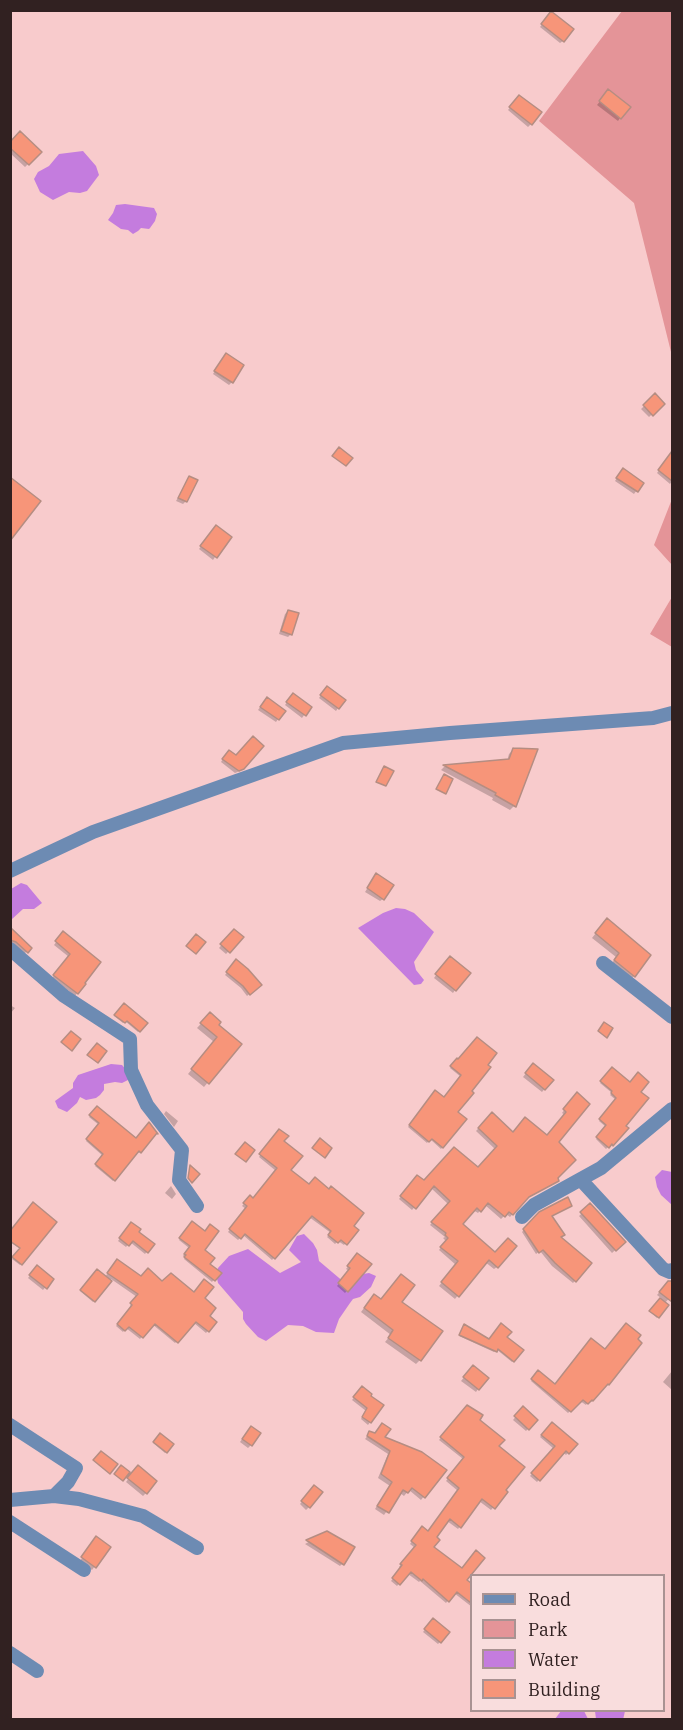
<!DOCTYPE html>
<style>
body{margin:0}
#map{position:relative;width:683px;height:1730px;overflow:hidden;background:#f8cbcc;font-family:"IBM Plex Serif",serif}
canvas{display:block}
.frame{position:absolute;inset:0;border:12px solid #312121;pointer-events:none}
.legend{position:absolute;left:470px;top:1574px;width:195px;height:138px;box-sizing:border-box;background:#f9dddd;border:2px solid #a99292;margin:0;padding:8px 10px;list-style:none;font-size:18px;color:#312121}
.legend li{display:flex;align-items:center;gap:12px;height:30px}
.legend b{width:30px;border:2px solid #a99292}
</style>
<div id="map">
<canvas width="683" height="1730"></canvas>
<div class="frame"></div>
<ul class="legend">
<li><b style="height:8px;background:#6d8bb3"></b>Road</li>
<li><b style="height:16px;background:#e49498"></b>Park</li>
<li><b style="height:16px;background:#c47cde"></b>Water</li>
<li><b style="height:16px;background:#f79579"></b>Building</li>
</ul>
</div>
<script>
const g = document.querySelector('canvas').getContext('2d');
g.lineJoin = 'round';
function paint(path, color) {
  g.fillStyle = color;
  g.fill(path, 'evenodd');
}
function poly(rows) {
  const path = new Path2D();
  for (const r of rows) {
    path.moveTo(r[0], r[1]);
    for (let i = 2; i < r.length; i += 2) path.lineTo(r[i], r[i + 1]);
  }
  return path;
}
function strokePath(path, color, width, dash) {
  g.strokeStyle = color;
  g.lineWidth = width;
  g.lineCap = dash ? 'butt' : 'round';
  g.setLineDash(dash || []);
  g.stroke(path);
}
paint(poly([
 [622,11,672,11,672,356,634,203,539,121],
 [672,499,672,565,654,545],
 [672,597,672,647,650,634]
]), '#e49498');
paint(poly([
 [83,151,96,166,99,175,87,191,80,193,69,192,53,200,40,192,34,179,38,172,49,166,59,154],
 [125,204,154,208,157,214,155,221,150,228,149,229,141,228,138,231,133,234,128,230,121,229,108,220,113,213,116,205],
 [21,883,27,885,42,903,34,909,23,909,11,920,11,889],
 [396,908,405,909,414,913,434,932,414,962,416,970,424,980,421,984,414,985,358,928,383,913],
 [111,1064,122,1065,128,1072,130,1079,122,1083,115,1082,104,1084,104,1090,100,1095,96,1098,86,1100,80,1097,77,1103,67,1112,58,1108,55,1101,73,1088,73,1083,78,1075],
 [662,1170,672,1172,672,1205,661,1195,657,1187,655,1177],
 [304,1234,313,1243,317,1250,319,1261,345,1283,353,1283,363,1274,369,1273,376,1276,371,1287,360,1297,353,1299,350,1303,339,1319,334,1333,316,1332,303,1326,288,1325,266,1341,258,1337,246,1324,243,1319,243,1312,218,1283,216,1274,218,1268,229,1256,248,1249,280,1273,301,1262,289,1250,297,1236],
 [561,1711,584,1711,588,1719,555,1719],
 [595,1711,595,1710,625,1711,623,1720,596,1719]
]), '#c47cde');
paint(poly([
 [549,16,563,41,560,43,540,27],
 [606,94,620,118,618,121,597,105],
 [517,99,531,124,528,127,508,110],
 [10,144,40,152,25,167,10,153],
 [223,358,232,382,229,385,213,374],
 [655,396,663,404,649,417,641,409],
 [668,458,672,462,672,481,670,484,657,473],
 [620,473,642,483,634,494,615,481],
 [189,478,186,501,183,504,176,501],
 [214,530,215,557,213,560,199,549],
 [288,611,291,634,288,637,279,634,285,614],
 [324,691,338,708,336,711,319,698],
 [290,698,310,707,302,718,285,705],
 [264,702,278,719,276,722,258,710],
 [262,747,240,771,235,773,221,762,226,754,236,756],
 [513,750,514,806,510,810,492,800,493,798,441,770,444,767,507,761,509,754],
 [374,878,383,899,380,901,365,892],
 [603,924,634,976,630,980,611,965,616,957,592,938],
 [10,929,30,948,24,954,10,944],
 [234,931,242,937,226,954,219,948],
 [63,933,84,984,75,996,52,978,69,957,54,945],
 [447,960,455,990,453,993,434,978],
 [236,961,260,985,247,996,241,988,225,975],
 [10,1005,15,1008,10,1014],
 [124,1005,146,1023,138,1032,125,1021,123,1023,114,1016],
 [210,1014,217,1025,240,1044,204,1087,188,1074,214,1042,197,1028],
 [477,1039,456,1112,464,1120,441,1149,430,1139,427,1143,408,1127,435,1092,443,1099,461,1077,450,1068,457,1060,458,1061],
 [531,1067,552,1080,542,1092,523,1077],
 [613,1069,639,1092,624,1126,627,1128,611,1146,610,1145,606,1149,596,1139,606,1127,599,1121,616,1100,610,1095,612,1093,600,1083],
 [574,1097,557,1143,555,1183,526,1199,510,1217,506,1214,501,1219,485,1205,478,1213,473,1210,461,1224,495,1254,497,1267,494,1269,485,1262,455,1299,439,1286,456,1265,439,1250,446,1241,443,1238,445,1237,430,1225,448,1204,431,1188,412,1210,399,1199,415,1179,424,1182,478,1169,496,1150,476,1131,492,1114,513,1134,547,1137,565,1115,562,1113],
 [97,1108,136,1140,149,1124,156,1134,155,1134,139,1153,137,1151,113,1181,95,1166,103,1156,86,1141,99,1125,89,1117],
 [166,1111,178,1121,174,1127,164,1114],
 [277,1132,282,1142,289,1170,357,1230,344,1245,338,1241,335,1244,327,1237,331,1233,309,1217,272,1260,243,1235,238,1240,228,1232,246,1209,242,1206,250,1197,253,1200,276,1171,259,1157],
 [171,1186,176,1194,172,1199,165,1193],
 [590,1206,624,1242,612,1253,579,1216],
 [540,1213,551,1216,560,1237,590,1264,573,1283,552,1266,540,1251,536,1254,522,1232],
 [55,1222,20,1265,12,1259,20,1249,10,1242,10,1233],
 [192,1223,208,1264,219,1273,212,1282,184,1259,185,1257,183,1256,189,1248,179,1240],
 [129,1226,153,1244,145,1254,130,1242,126,1247,118,1241],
 [355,1257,370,1264,345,1293,337,1286,349,1271,346,1269],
 [115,1263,141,1277,194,1294,203,1298,208,1316,215,1322,206,1333,194,1323,175,1343,152,1324,140,1339,126,1328,123,1332,116,1326,131,1307,130,1306,137,1297,111,1279,93,1302,80,1291,97,1271,105,1277],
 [37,1267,52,1279,43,1290,28,1278],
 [668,1282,672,1282,672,1295,665,1303,667,1305,657,1318,650,1312,661,1298,657,1295],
 [370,1300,400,1302,420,1360,416,1364,385,1342,391,1335,361,1312],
 [464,1327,489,1341,505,1337,522,1351,512,1362,496,1349,494,1352,459,1336],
 [635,1340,640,1343,608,1384,607,1386,605,1385,591,1402,589,1400,586,1405,580,1401,568,1413,531,1381,538,1372,555,1385],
 [470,1370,478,1389,476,1392,461,1381],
 [672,1371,672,1390,663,1382],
 [362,1388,369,1396,382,1406,368,1425,361,1419,366,1411,352,1400],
 [467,1407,497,1447,504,1491,506,1493,491,1510,479,1501,458,1529,447,1521,435,1538,432,1548,472,1585,472,1607,454,1593,446,1603,420,1581,419,1582,408,1574,397,1586,391,1581,401,1568,399,1567,415,1548,410,1544,420,1530,428,1532,458,1491,446,1481,463,1459,439,1440],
 [523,1408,536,1420,526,1431,513,1420],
 [382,1424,383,1438,444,1471,421,1500,409,1490,404,1496,400,1493,384,1515,375,1509,390,1486,378,1478,388,1454,365,1439,370,1433,374,1435],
 [552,1424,576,1444,566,1455,563,1452,537,1482,530,1476,554,1449,540,1437],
 [248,1431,251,1445,248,1448,240,1442],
 [160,1435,172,1445,165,1453,153,1443],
 [135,1470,146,1493,143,1496,126,1482],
 [312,1490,309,1507,306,1510,300,1504],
 [327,1532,342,1564,340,1566,305,1544],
 [94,1540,109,1547,92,1570,80,1561],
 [430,1623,440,1642,438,1644,423,1632]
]), '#0003');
const building = poly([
 [551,11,574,29,564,42,541,24,551,11],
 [608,89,631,107,621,119,599,101,608,89],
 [519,95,542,112,532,125,509,107,519,95],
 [20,131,42,152,29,165,10,148,10,142,20,131],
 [226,353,244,365,233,383,214,371,226,353],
 [655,393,665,404,653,416,643,405,655,393],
 [339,447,353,458,346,466,332,456,339,447],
 [672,451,672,481,658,470,672,451],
 [623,468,644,483,638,492,616,478,623,468],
 [189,476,198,480,187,502,178,498,189,476],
 [10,477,41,501,10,541,10,477],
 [216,525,232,537,217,558,200,546,216,525],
 [288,610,299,613,292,635,281,631,288,610],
 [327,686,346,700,339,709,320,695,327,686],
 [293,693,312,707,306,716,286,702,293,693],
 [267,697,286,711,279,720,260,707,267,697],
 [253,736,264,746,244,769,239,771,222,759,229,750,236,755,253,736],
 [513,748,538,749,516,807,495,795,496,793,443,765,509,759,513,748],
 [384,766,394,771,386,786,376,782,384,766],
 [444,774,453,779,446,794,436,789,444,774],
 [376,873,394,885,384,900,367,888,376,873],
 [607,918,651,955,635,977,614,960,619,953,595,933,607,918],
 [10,927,32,948,28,953,16,942,10,940,10,927],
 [234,929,244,937,230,953,220,944,234,929],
 [63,931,101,962,85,983,86,984,78,994,53,975,70,954,55,941,63,931],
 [196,934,206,942,196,954,186,946,196,934],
 [450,956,471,973,456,991,435,974,450,956],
 [236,959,248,969,262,985,250,995,243,986,226,972,236,959],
 [124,1003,148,1023,140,1032,127,1021,125,1023,114,1015,124,1003],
 [210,1012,221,1022,219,1025,242,1044,209,1084,191,1069,217,1037,200,1023,210,1012],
 [604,1022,613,1028,607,1038,598,1031,604,1022],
 [71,1031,81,1039,72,1051,61,1042,71,1031],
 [477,1037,497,1053,488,1065,491,1067,472,1091,474,1093,458,1112,467,1119,443,1148,432,1139,429,1142,409,1125,435,1090,444,1097,461,1075,450,1066,457,1058,458,1059,477,1037],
 [97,1043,107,1051,98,1063,87,1055,97,1043],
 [533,1063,554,1080,545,1090,525,1073,533,1063],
 [612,1067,630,1082,638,1072,649,1082,641,1092,649,1098,626,1126,629,1128,613,1146,612,1144,609,1148,596,1137,606,1125,599,1119,616,1098,611,1093,612,1091,600,1081,612,1067],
 [577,1092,590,1104,559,1142,576,1160,558,1178,559,1181,529,1197,513,1215,509,1212,505,1217,488,1203,481,1212,477,1208,463,1224,495,1252,508,1238,517,1246,498,1268,489,1260,459,1297,441,1282,458,1261,440,1247,448,1238,445,1235,446,1233,431,1222,450,1201,434,1186,416,1209,400,1196,417,1175,424,1180,454,1147,478,1167,497,1146,478,1128,492,1112,513,1132,525,1117,547,1135,566,1112,563,1109,577,1092],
 [97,1106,136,1138,149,1122,158,1134,157,1133,141,1153,139,1151,115,1181,95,1164,103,1154,86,1139,99,1123,89,1115,97,1106],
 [279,1129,289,1136,284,1141,303,1156,291,1170,309,1184,315,1177,329,1189,331,1186,364,1213,354,1226,359,1230,347,1245,341,1240,338,1243,328,1235,331,1231,312,1216,275,1259,245,1234,241,1239,229,1229,247,1206,243,1203,250,1195,253,1198,277,1168,259,1154,279,1129],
 [320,1138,332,1148,325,1158,312,1148,320,1138],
 [245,1142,255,1150,246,1162,235,1154,245,1142],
 [190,1165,200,1174,192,1183,188,1178,190,1165],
 [568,1197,572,1206,552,1216,565,1235,561,1237,592,1263,576,1282,555,1263,543,1250,539,1253,523,1229,539,1212,568,1197],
 [33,1202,57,1222,22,1265,12,1257,20,1248,10,1241,10,1231,33,1202],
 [590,1203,626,1242,616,1251,580,1212,590,1203],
 [192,1221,205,1231,210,1224,219,1231,205,1250,215,1258,210,1264,222,1273,215,1281,184,1257,186,1255,184,1254,190,1246,179,1238,192,1221],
 [131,1222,141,1229,139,1232,155,1244,148,1253,133,1241,129,1246,119,1238,131,1222],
 [357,1253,372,1264,348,1292,338,1283,350,1268,347,1266,357,1253],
 [117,1259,141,1276,148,1268,162,1281,171,1273,194,1292,204,1279,214,1287,205,1298,216,1308,210,1316,217,1322,209,1332,196,1322,178,1343,155,1324,143,1338,129,1327,125,1331,117,1324,132,1305,130,1303,138,1294,107,1273,117,1259],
 [37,1265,54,1279,47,1289,29,1275,37,1265],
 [97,1269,112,1281,95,1302,80,1290,97,1269],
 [401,1274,415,1285,402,1302,443,1331,421,1361,388,1338,393,1330,364,1308,374,1294,381,1299,401,1274],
 [668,1281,672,1281,672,1302,659,1292,668,1281],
 [660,1298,669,1305,659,1318,649,1311,660,1298],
 [501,1323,512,1332,507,1337,524,1350,514,1362,498,1349,497,1352,459,1335,464,1324,489,1339,501,1323],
 [626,1323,641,1335,638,1339,642,1343,609,1385,608,1384,593,1401,592,1400,588,1404,583,1400,571,1412,531,1379,538,1370,555,1384,591,1338,605,1349,626,1323],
 [473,1365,489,1378,479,1390,463,1377,473,1365],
 [362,1386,372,1394,371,1396,384,1405,371,1423,362,1417,367,1408,353,1397,362,1386],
 [467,1405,483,1415,480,1420,505,1440,499,1446,525,1467,506,1490,508,1492,495,1509,482,1499,461,1528,450,1519,437,1537,440,1540,434,1547,462,1568,476,1550,485,1558,467,1580,471,1583,471,1603,457,1592,449,1602,423,1579,422,1581,411,1572,400,1585,392,1578,402,1565,400,1564,416,1545,411,1541,422,1526,428,1531,459,1488,447,1478,464,1457,440,1437,467,1405],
 [523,1406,538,1420,529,1430,514,1416,523,1406],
 [552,1422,578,1444,569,1454,566,1451,540,1481,531,1473,555,1446,541,1435,552,1422],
 [382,1423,391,1429,385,1437,422,1452,447,1470,425,1498,412,1488,408,1493,403,1490,389,1513,377,1506,392,1482,381,1474,390,1451,367,1436,369,1431,375,1433,382,1423],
 [251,1426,261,1433,252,1446,242,1439,251,1426],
 [160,1433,174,1444,167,1453,153,1442,160,1433],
 [101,1451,118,1464,110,1474,93,1460,101,1451],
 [121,1465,130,1472,123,1481,114,1474,121,1465],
 [138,1465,157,1481,147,1494,127,1478,138,1465],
 [314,1485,323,1492,310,1508,301,1501,314,1485],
 [327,1531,355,1547,344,1565,306,1540,327,1531],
 [96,1536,111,1547,96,1568,81,1557,96,1536],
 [433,1618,450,1632,441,1643,424,1629,433,1618]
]);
paint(building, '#f79579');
strokePath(building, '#b58d82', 1.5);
strokePath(poly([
 [10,871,93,832,343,743,450,733,653,718,672,713],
 [10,949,64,996,130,1039,131,1070,147,1105,182,1150,179,1180,197,1206],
 [603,963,672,1017],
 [581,1180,663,1269,670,1272,672,1270],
 [522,1217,534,1205,601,1168,672,1109],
 [10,1425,76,1468,68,1482,54,1496,10,1500],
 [54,1496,79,1499,143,1516,197,1548],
 [10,1522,84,1570],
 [10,1653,37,1671]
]), '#6d8bb3', 14);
</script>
